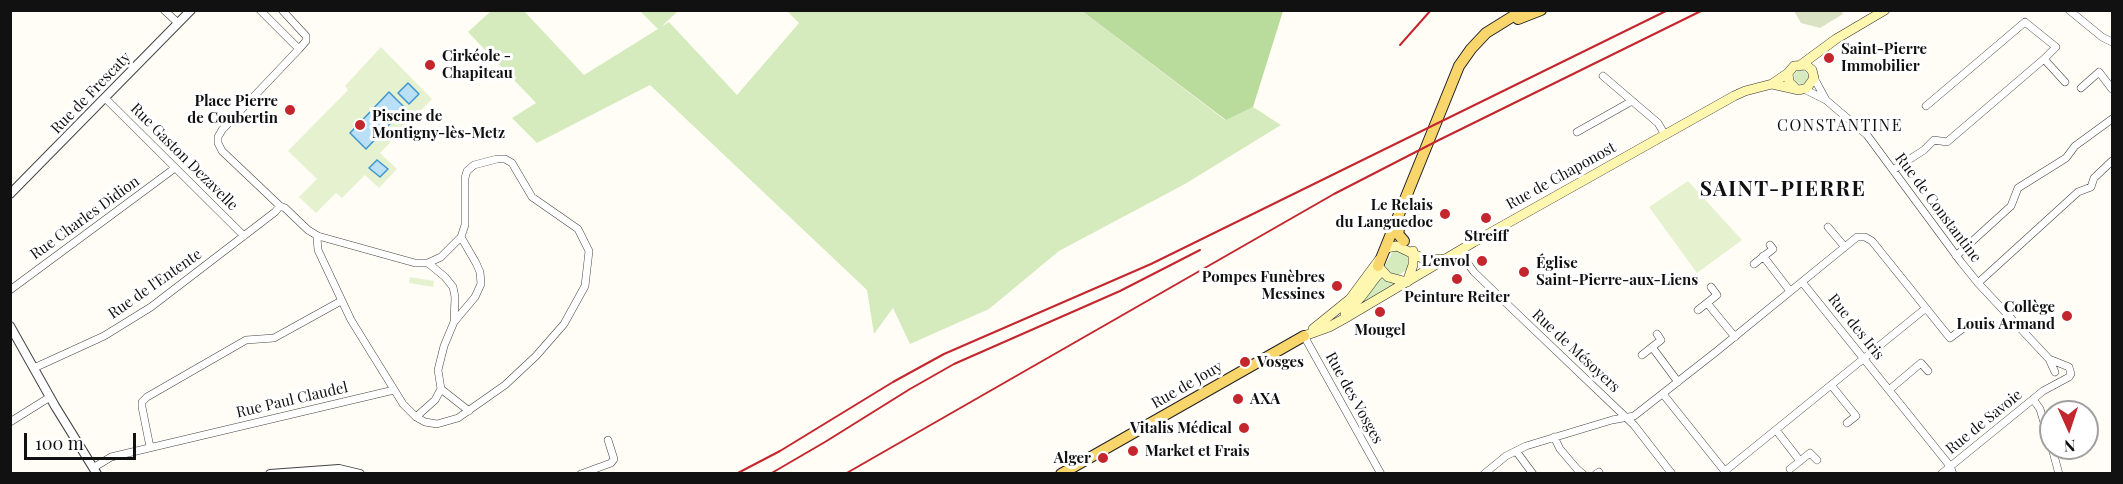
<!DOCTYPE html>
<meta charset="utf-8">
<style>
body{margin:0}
#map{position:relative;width:2123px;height:484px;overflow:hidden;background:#fffdf5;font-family:"Playfair Display",serif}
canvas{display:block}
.frame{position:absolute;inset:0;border:12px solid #111;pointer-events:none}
.north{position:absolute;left:2039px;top:400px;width:60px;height:60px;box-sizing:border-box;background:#fff;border:2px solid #a0a0a0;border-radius:50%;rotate:177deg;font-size:16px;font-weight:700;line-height:24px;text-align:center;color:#111}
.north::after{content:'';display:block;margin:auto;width:21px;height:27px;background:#c4262e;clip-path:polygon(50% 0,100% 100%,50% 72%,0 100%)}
.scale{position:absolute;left:24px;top:433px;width:112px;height:27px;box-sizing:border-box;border:3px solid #111;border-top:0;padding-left:8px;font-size:18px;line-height:21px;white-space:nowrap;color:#111;-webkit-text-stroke:4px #fff;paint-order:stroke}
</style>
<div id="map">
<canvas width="2123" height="484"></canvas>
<div class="frame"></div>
<div class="north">N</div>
<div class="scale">100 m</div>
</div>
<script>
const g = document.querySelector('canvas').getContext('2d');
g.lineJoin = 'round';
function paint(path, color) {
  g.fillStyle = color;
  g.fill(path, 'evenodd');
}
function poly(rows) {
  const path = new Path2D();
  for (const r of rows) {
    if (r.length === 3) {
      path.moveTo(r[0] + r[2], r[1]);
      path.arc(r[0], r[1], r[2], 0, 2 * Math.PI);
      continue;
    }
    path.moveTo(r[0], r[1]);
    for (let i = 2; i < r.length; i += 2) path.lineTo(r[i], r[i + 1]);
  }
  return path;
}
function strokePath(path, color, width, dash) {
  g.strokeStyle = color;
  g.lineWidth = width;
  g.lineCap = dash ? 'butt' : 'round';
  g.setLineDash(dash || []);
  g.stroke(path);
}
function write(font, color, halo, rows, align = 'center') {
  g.font = font + ' "Playfair Display",serif';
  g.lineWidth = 6;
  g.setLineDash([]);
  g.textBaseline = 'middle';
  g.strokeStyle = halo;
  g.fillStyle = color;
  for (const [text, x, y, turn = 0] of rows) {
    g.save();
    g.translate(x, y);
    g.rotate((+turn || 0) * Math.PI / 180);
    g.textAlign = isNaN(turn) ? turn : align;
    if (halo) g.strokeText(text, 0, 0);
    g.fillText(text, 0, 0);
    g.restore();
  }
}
paint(poly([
 [491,11,524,11,584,75,658,29,640,11,678,11,661,27,669,22,737,95,799,23,787,11,1082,11,1225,120,1253,107,1281,125,1185,184,1059,251,989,309,910,344,893,308,874,334,867,290,650,85,537,143,512,118,536,103,468,32],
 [1801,77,7],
 [1394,249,1408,255,1409,258,1408,269,1399,275,1392,275,1385,270,1385,266],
 [1380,275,1387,281,1399,284,1353,310]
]), '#d5ebbd');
paint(poly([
 [1082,11,1283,11,1253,107,1226,120]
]), '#b9dc9c');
paint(poly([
 [1794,11,1842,11,1843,14,1820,28,1801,23]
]), '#d9e3c4');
paint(poly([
 [381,47,432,99,380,153,397,169,379,188,365,175,342,198,336,193,316,213,299,197,317,179,288,151,348,90,345,86],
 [1688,181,1742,240,1697,273,1649,207],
 [410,277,434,281,433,287,409,283]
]), '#e6f2cf');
const water = poly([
 [408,83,419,94,409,104,398,93,408,83],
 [389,92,405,108,366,149,350,133,389,92],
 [377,160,388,169,380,177,369,168,377,160]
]);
paint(water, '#b9e0f7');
strokePath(water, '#3f96cf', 1.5);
const minor = poly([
 [164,10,178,23],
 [260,10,299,49,306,41,306,36,282,10],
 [2069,10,2102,37,2112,42],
 [299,49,222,130,218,137,218,143,222,151,280,206,285,208,308,230,318,236],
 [1603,76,1658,123,1665,135],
 [1814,78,1826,100],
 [2081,88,2099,72,2112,89],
 [1804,89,1826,100,1867,135,1961,262,1978,283,2049,359,2055,372],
 [105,98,244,236],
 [1926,106,2025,22,2056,47,2044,59,2065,82],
 [1577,132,1632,101],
 [497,159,505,159,512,163,532,197,578,229,589,251,585,286,564,324,536,356,505,385,458,418,437,424,425,422,416,417,403,404,351,320,318,250,317,238,318,236,415,263,428,263,441,257,461,237,465,225,465,178,467,171,474,165,497,159],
 [1893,170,1924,150,1934,140,1947,142,2044,59],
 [1828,227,1844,246],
 [1459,252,1474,272,1506,303,1634,425,1672,474],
 [1763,256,1790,291],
 [1956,256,2011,206,2018,188,2066,158,2075,146,2112,119],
 [1754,264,1773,249,1770,245],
 [1802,282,1950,466,1953,474],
 [1978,283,2078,192,2091,187,2094,178,2112,161],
 [10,290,175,168],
 [1707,303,1735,337],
 [1698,310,1717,295,1711,287],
 [454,322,475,297,481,284,480,272,476,263,461,237],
 [1304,336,1381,474],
 [1652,347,1678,382],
 [1642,355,1661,340,1657,334],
 [34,368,104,336,151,307,275,212,280,206],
 [1831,385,1856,416,1847,423],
 [441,389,469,411],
 [1889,390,1921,363,1928,371],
 [1663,394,1727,474],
 [2033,399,2040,409,2051,446],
 [416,417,435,400,441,389,438,370,444,346,454,322,455,297,453,287,445,277,428,263],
 [10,422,50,397],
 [1776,430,1800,461],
 [1554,437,1560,449,1577,469,1583,474],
 [150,447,142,407,142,402,147,397,246,340,274,338,341,301],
 [2052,448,2059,474],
 [1516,451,1533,474],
 [93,468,111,457,394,390],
 [1790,469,1810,453,1817,460],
 [1725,471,1926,308],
 [581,474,611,463,614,459,608,440],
 [1484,474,1506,456,1526,446,1612,420,1634,416,1717,351,1857,237,1865,237,1872,241,1950,338,1969,324],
 [1596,474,1599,472],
 [1941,474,2043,391,2069,377,2071,374,2069,367,2049,359]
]);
const tertiary = poly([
 [10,194,191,10],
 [10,326,55,406,97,474],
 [270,474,339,469,360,474]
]);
const secondary = poly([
 [1802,64,1836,39,1885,10],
 [1772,84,1799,90,1807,88,1814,78,1812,70,1806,65,1794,66,1788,73,1789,82,1795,88],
 [1386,248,1397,246,1424,259,1444,259],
 [1378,266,1388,277,1407,282],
 [1407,282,1413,265,1413,251],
 [1345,314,1361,297,1376,277,1379,274,1378,266],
 [1313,329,1350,299,1379,260],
 [1304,336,1329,327,1349,316,1474,242,1734,96,1745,91,1772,84,1788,73]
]);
const primary = poly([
 [1518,19,1541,10],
 [1400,223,1398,234,1404,241],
 [1378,266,1459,66,1471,49,1486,33,1523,10],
 [1061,474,1304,336]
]);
strokePath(minor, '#444', 8);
strokePath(tertiary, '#444', 10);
strokePath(secondary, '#333', 10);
strokePath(primary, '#222', 12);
strokePath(minor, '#fff', 7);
strokePath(tertiary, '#fff', 8);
strokePath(secondary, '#fff6b0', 9);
strokePath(primary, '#f9d66b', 10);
strokePath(poly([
 [1400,45,1431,10],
 [736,474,780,451,893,382,944,354,1151,264,1668,10],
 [770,474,825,442,910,389,954,364,1120,291,1200,250],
 [845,474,1334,194,1439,140,1703,10]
]), '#c4262e', 2);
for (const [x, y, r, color] of [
 [1829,58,6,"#c4262e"],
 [430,65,6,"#c4262e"],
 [290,110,6,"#c4262e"],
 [360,125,6,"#c4262e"],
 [1445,214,6,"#c4262e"],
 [1486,218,6,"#c4262e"],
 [1482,261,6,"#c4262e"],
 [1524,272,6,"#c4262e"],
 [1457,279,6,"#c4262e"],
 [1337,286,6,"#c4262e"],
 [1380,312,6,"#c4262e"],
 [2067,316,6,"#c4262e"],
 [1245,362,6,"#c4262e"],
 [1238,399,6,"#c4262e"],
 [1244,428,6,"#c4262e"],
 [1133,451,6,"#c4262e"],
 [1103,458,6,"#c4262e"]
]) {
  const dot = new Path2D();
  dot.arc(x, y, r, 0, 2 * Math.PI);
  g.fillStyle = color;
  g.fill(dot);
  strokePath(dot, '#fff', 2);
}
write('bold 15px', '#111', '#fff', [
 ["Saint-Pierre",1841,49],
 ["Immobilier",1841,66],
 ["Cirkéole -",442,56],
 ["Chapiteau",442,73],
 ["Place Pierre",278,101,"right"],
 ["de Coubertin",278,118,"right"],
 ["Piscine de",372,116],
 ["Montigny-lès-Metz",372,133],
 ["Le Relais",1433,205,"right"],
 ["du Languedoc",1433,222,"right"],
 ["Streiff",1486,236,"center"],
 ["L'envol",1470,261,"right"],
 ["Église",1536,263],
 ["Saint-Pierre-aux-Liens",1536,280],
 ["Pompes Funèbres",1325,277,"right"],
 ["Messines",1325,294,"right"],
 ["Peinture Reiter",1457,297,"center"],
 ["Collège",2055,307,"right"],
 ["Louis Armand",2055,324,"right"],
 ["Mougel",1380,330,"center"],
 ["Vosges",1257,362],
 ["AXA",1250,399],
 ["Vitalis Médical",1232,428,"right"],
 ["Market et Frais",1145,451],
 ["Alger",1091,458,"right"]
], 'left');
write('15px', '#111', '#fff', [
 ["Rue de Frescaty",91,93,-46],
 ["Rue Gaston Dezavelle",184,157,45],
 ["Rue de Chaponost",1561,176,-29],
 ["Rue de Constantine",1938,208,53],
 ["Rue Charles Didion",85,218,-36],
 ["Rue de l'Entente",155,284,-35],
 ["Rue des Iris",1856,327,51],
 ["Rue de Mésoyers",1576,351,43],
 ["Rue de Jouy",1187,385,-30],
 ["Rue des Vosges",1354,398,61],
 ["Rue Paul Claudel",292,400,-13],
 ["Rue de Savoie",1984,422,-39]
]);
g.letterSpacing = '1.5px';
write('16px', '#111', '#fff', [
 ["CONSTANTINE",1840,126]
]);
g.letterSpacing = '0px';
g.letterSpacing = '1.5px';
write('bold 21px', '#111', '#fff', [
 ["SAINT-PIERRE",1783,189]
]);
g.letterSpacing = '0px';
</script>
